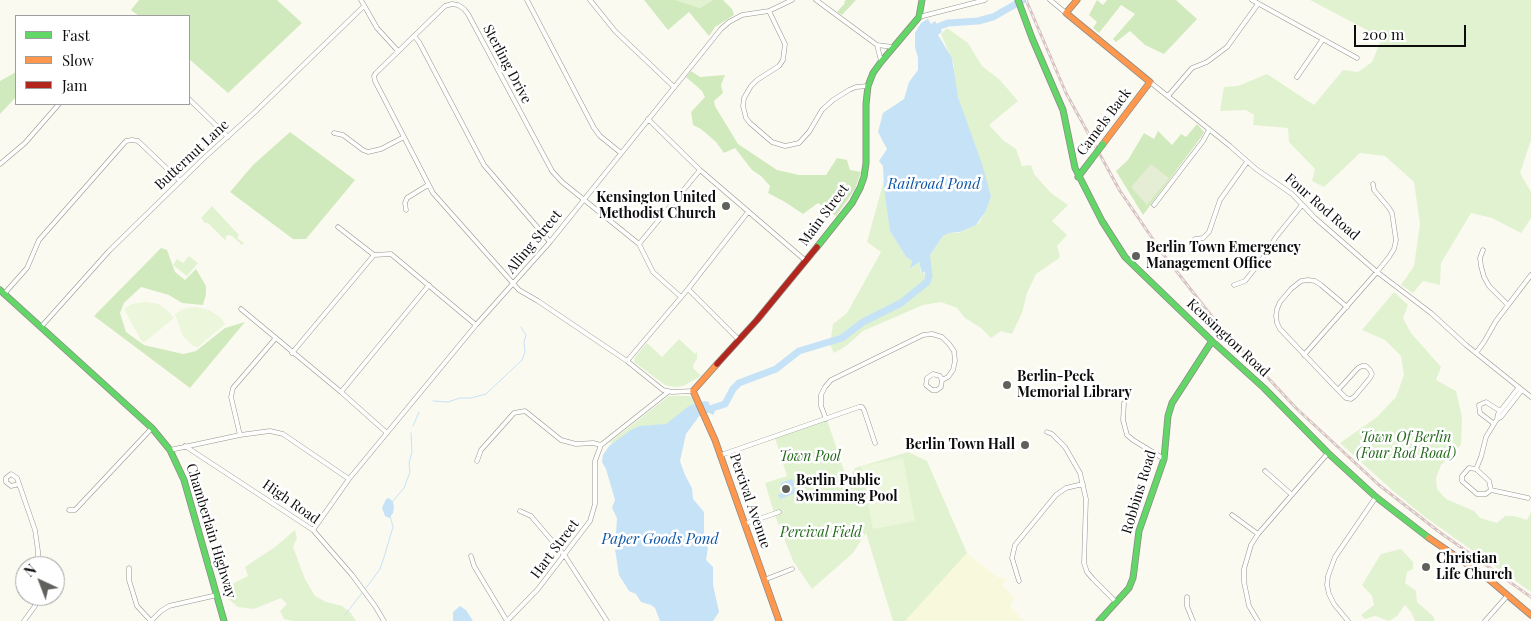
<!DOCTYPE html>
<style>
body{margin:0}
#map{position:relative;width:1531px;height:621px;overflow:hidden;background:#fbfaf1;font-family:"Playfair Display",serif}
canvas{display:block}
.legend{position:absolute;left:15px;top:15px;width:175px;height:90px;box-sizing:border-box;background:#fff;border:1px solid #9e9e9e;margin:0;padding:6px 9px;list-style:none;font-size:15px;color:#0d0d0d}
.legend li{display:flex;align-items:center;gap:10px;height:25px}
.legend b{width:25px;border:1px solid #9e9e9e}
.north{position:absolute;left:15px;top:556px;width:50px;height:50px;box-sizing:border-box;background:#fff;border:1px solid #9e9e9e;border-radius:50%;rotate:317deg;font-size:14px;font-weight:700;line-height:20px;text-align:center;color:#0d0d0d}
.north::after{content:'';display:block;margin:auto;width:18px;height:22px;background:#60605d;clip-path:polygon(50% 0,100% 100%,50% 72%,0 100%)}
.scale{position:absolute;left:1354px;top:25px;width:112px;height:22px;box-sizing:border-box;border:2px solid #0d0d0d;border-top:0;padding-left:6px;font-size:15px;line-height:18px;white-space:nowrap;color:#0d0d0d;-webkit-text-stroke:4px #fff;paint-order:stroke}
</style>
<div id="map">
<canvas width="1531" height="621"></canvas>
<ul class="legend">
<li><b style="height:6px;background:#63d668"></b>Fast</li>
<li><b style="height:6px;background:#ff974d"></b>Slow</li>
<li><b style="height:6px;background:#b3261e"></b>Jam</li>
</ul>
<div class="north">N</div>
<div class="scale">200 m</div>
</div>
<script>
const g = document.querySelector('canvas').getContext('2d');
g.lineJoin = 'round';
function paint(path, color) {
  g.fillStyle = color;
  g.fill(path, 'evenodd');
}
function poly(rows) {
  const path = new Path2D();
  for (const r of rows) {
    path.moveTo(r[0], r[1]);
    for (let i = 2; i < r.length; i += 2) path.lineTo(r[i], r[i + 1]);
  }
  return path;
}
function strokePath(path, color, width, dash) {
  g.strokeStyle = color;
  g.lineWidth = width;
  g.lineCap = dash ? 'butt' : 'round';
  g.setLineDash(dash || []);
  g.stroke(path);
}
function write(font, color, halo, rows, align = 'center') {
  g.font = font + ' "Playfair Display",serif';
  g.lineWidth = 5;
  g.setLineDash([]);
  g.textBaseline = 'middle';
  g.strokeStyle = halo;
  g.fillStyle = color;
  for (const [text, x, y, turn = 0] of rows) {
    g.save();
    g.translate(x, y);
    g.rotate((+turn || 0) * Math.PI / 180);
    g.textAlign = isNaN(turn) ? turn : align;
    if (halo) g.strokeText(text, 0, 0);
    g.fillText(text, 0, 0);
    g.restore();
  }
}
paint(poly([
 [967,553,997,577,1007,579,1002,585,1014,597,1010,607,1024,621,905,621]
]), '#f8f8dd');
paint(poly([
 [676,0,713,0,700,8],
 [1310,0,1531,0,1531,140,1520,173,1531,192,1531,218,1521,233,1492,218,1471,213,1441,263,1440,285,1423,281,1413,293,1401,285,1414,266,1420,224,1414,182,1385,156,1360,153,1324,187,1312,181,1315,169,1289,142,1288,128,1253,125,1254,115,1246,110,1220,111,1224,87,1238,86,1267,74,1314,105,1343,70,1358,72,1372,62,1382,38],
 [947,28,968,43,982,66,1000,80,1018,101,989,125,1004,141,1016,149,1022,166,1031,165,1034,174,1051,193,1068,205,1052,221,1067,235,1057,246,1060,256,1058,259,1036,274,1027,293,1022,313,1012,334,1001,331,991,338,981,328,965,318,957,308,941,302,923,305,863,331,846,346,834,353,830,345,833,324,847,313,881,252,867,242,884,180,890,231,906,257,912,261,911,269,919,262,921,274,924,274,930,266,930,255,943,236,949,233,959,233,979,223,986,211,991,195,958,97,954,79,954,64,941,34],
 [212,206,239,235,237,238,244,243,242,245,232,236,228,235,226,237,226,241,208,223,205,223,201,218],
 [189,256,198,263,187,276,173,265,177,259,183,263],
 [1394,292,1408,305,1403,318,1411,333,1441,367,1436,380,1456,391,1462,417,1461,445,1441,465,1436,478,1437,489,1446,499,1474,511,1480,518,1497,523,1505,516,1514,516,1527,520,1531,512,1531,592,1425,517,1392,490,1340,443,1377,417,1396,397,1404,375,1401,356,1385,340,1362,330],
 [679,339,695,354,697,352,697,359,694,363,693,368,701,376,683,386,675,387,665,385,634,362,635,357,647,343,662,357],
 [669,396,689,396,692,398,695,404,670,424,639,427,611,444,610,442],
 [827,420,848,482,855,468,908,452,927,461,967,553,905,621,893,621,866,533,853,553,812,589,793,561,774,513,765,483,787,476,775,438],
 [295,530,297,538,293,547,305,579,315,596,326,602,342,606,351,613,356,621,293,621,284,619,280,611,287,604,281,598,254,609,238,607,221,593,224,588,248,576,245,567,275,547],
 [1401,549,1413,562,1413,569,1407,572,1405,583,1416,591,1417,602,1433,616,1435,621,1415,621,1411,612,1405,605,1397,616,1389,621,1375,616,1365,619,1361,615,1374,605,1372,596,1362,585,1381,554]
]), '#e1f2d0');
paint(poly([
 [139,0,277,0,302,23,228,93,189,59,189,16,139,16,131,10],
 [644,0,676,0,700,8,713,0,723,0,732,9,734,15,715,27,709,36,689,12,668,30],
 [846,0,856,0,842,15,837,12,845,3,844,2],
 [1097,0,1103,5,1107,0,1176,0,1197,19,1164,54,1145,45,1130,31,1116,42,1113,39,1135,14,1121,5,1099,33,1093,28,1097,22,1089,15],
 [691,71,700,77,725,75,721,85,723,93,714,101,715,106,738,144,777,170,799,175,826,175,837,158,847,160,850,170,861,172,855,189,836,216,818,203,803,214,785,202,768,193,770,186,761,176,752,170,735,148,724,153,716,142,701,129,693,125,691,112,705,97,702,91,686,77],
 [16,72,16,97,0,114,0,81],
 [1197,124,1204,132,1202,136,1143,215,1116,171,1128,160,1144,133,1154,139,1158,131,1172,145,1181,134,1186,137],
 [290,132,355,180,306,239,293,239,230,192,253,165],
 [161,248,167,250,175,272,185,280,196,269,206,286,206,294,203,305,182,303,169,295,141,287,124,303,120,313,126,332,144,345,183,354,196,351,225,328,245,322,190,388,94,316]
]), '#d1eabd');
paint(poly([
 [1151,164,1169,178,1147,205,1131,187]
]), '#e5edd4');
paint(poly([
 [145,302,159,304,169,312,174,318,146,341,142,342,124,309,132,304],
 [196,307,209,310,220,317,225,324,198,347,193,346,183,336,175,314,183,309],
 [903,458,915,521,873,529,861,466]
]), '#ecf6da');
paint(poly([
 [928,19,931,24,935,21,942,32,938,35,952,58,958,97,982,164,991,196,986,211,976,225,960,232,949,233,943,236,930,255,930,266,922,274,919,262,910,269,912,261,906,257,890,231,884,188,883,166,879,161,887,149,878,132,883,113,904,99,909,82,918,70,918,58,915,47,915,33,921,23],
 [705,401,709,402,710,408,715,412,713,415,708,412,700,415,686,434,680,461,685,475,692,488,693,499,704,512,704,541,708,547,706,560,713,567,713,585,719,612,713,621,660,621,655,608,651,605,641,602,636,594,629,591,619,575,615,549,617,518,612,508,615,500,606,469,602,462,603,455,609,446,631,430,640,426,666,424,689,406],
 [792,479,795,486,789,489,790,490,795,488,796,493,780,499,778,495,783,492,780,483],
 [389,498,393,502,394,507,393,513,389,518,385,516,382,508,386,499],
 [460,606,466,610,473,621,453,621,453,612]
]), '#c6e2f7');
strokePath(poly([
 [433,401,448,402,460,398,471,398,486,394,522,360,525,352,524,342,526,335,521,327],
 [413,426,419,412],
 [392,502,404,488,410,472,409,463,412,452,411,433],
 [366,588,380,569,385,554,393,527,390,516],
 [345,615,362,593]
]), '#c6e2f7', 1);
strokePath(poly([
 [933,32,940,26,948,23,978,21,993,17,1023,0],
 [703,411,725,404,733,389,739,383,776,369,799,351,842,338,863,322,901,303,927,282,929,276,927,260]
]), '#c6e2f7', 7);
const street = poly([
 [361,0,377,28,398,51],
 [527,0,594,128,600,136,621,153],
 [590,0,615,31,674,87],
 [816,0,877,45,881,61],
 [1050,0,1066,13],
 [1252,0,1357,58],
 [769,11,785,44,783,60,779,66,757,80,751,86,744,98,743,106,746,118,750,123,772,142,785,146,799,143,809,132,822,110,833,100,849,90,856,87,868,86],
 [919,17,985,0],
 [414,36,419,42,484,165,550,242],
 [877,45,893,47],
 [1297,77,1323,39],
 [1150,82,1230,146,1256,169,1292,194,1315,218,1377,272,1431,313,1466,345,1531,397],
 [1168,96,1192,68,1207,62,1227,47,1258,4],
 [189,99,228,137],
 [648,119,700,170,806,261],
 [334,133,343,135,363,150,368,152,381,149,404,137],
 [0,164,25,143,59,104],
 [1154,205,1203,141,1209,130],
 [406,210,405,203,407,198,428,185],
 [338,227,374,255,391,254,476,325],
 [1195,239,1203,238,1209,232,1220,200,1247,162],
 [639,244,700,170],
 [1483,250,1480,258,1481,266,1484,277,1489,286,1508,305],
 [1234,285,1245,281,1261,261,1276,237,1302,205],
 [688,289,739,340],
 [4,294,27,268,39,240,126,141,132,140,138,141,180,181],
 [681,297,653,272,639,244,562,182,552,171,468,14,464,9,458,5,452,4,445,6,376,73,374,76,375,81,433,193,519,290,538,301,627,361,663,390,672,392,693,391],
 [241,309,341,392,387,433],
 [41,327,109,251,203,159,255,112,364,6],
 [292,353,374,255],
 [1476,353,1484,342,1496,321,1531,275],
 [1304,355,1377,272,1389,257,1394,249,1396,240,1392,213,1389,208,1374,190,1373,184],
 [627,361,688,289,748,212],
 [1362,366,1366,366,1370,370,1372,374,1370,378,1355,396,1351,399,1346,398,1338,390,1358,368,1362,366],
 [1519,387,1498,414,1497,419,1501,417,1522,390],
 [1338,390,1280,329,1277,323,1276,316,1277,309,1280,302,1291,289,1301,281,1308,280,1315,281,1321,285,1347,307],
 [341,392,429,285],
 [1124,403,1123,420,1127,435,1133,440,1164,459],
 [826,419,821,406,821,395,825,387,831,380,923,335,932,334,942,337,949,344,954,351,955,361,953,370,948,377,942,380,941,387,937,390,932,390,926,385,927,378,933,374,940,376,942,380],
 [1493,423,1480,413,1479,405,1486,402,1500,411],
 [1047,432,1052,434,1065,447,1080,473,1086,499,1084,563,1087,572,1093,579,1116,602],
 [240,435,231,397,233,388,275,339],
 [185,446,313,530,352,575,375,606,384,621],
 [170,450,240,435,270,431,283,434,349,479],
 [721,455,859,407,862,407,864,410,875,443],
 [477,461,481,450,514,413,525,411,561,440,576,444,593,443,601,445],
 [1476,469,1489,481,1491,490,1486,494,1477,494,1462,481,1462,476,1469,468,1476,469,1481,457,1486,437,1497,419],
 [1265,471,1291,494],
 [19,484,11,486,6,482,6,478,11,474,17,478,35,530,38,551,38,566],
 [1491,490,1528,498],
 [69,510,75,510,152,428],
 [520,511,531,516,565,556,607,621],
 [1232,515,1258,534],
 [744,524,779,512],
 [313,530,349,479,476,325,550,242,721,29,729,22,742,15,769,11,792,0],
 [471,556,474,566,507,621],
 [129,568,129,580,137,606,151,621],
 [764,580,792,569],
 [1019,581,1012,558,1015,545,1056,495,1066,488,1083,484],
 [1187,597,1187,606,1193,621],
 [24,621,35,606,37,596],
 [151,621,161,611,169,606,217,595],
 [507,621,538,589,590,521,595,504,595,461,601,445,668,392],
 [1258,621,1249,606,1244,582,1244,569,1251,545,1258,534,1328,453],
 [1348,621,1334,604,1329,594,1327,585,1328,576,1335,557,1376,497],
 [1485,621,1508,595]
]);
const fast = poly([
 [1018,0,1032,38,1063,110,1075,168,1102,221,1125,257,1212,341,1264,388,1328,453,1376,497,1429,538],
 [1078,177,1091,160],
 [817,247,852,203,860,188,864,177,866,163,866,104,868,86,873,73,881,62,919,17,922,0],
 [0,290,152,428,170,450,184,480,224,621],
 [1099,621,1129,588,1133,578,1139,531,1164,459,1168,416,1172,403,1212,341]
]);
const slow = poly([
 [1077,0,1066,13,1150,82,1103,144],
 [717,364,693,391,715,440,779,621],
 [1429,538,1486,577,1531,615]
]);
const jam = poly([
 [717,364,757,320,817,247]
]);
strokePath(street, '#949490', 5);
strokePath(fast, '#8b8a86', 7);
strokePath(slow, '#8b8a86', 7);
strokePath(jam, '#8b8a86', 7);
strokePath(street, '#fefefd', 4);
strokePath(fast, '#63d668', 5.5);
strokePath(slow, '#ff974d', 5.5);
strokePath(jam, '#b3261e', 5.5);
const rail = poly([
 [1026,0,1066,93,1120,191,1163,254,1217,323,1296,408,1379,485,1438,531,1531,597]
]);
strokePath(rail, '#d8c4c3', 3);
strokePath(rail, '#fff', 1, [4]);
const fastBridge = poly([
 [1091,160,1103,144]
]);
strokePath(fastBridge, '#8b8a86', 7, []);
strokePath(fastBridge, '#63d668', 5.5);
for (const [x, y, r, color] of [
 [726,206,5,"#60605d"],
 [1136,256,5,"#60605d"],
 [1007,385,5,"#60605d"],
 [1025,445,5,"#60605d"],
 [786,489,5,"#60605d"],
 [1426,567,5,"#60605d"]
]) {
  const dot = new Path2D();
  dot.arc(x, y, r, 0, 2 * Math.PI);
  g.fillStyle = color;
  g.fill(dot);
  strokePath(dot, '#fff', 2);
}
write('14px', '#0d0d0d', '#fff', [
 ["Sterling Drive",507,64,62],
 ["Camels Back",1104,122,-53],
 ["Butternut Lane",192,155,-43],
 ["Four Rod Road",1322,207,41],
 ["Main Street",824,215,-53],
 ["Alling Street",534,242,-50],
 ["Kensington Road",1228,338,43],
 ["Robbins Road",1139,492,-73],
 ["Percival Avenue",750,501,71],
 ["High Road",291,502,35],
 ["Chamberlain Highway",211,531,73],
 ["Hart Street",555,549,-53]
]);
write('bold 14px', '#0d0d0d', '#fff', [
 ["Kensington United",716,198,"right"],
 ["Methodist Church",716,214,"right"],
 ["Berlin Town Emergency",1146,248],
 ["Management Office",1146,264],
 ["Berlin-Peck",1017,377],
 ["Memorial Library",1017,393],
 ["Berlin Town Hall",1015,445,"right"],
 ["Berlin Public",796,481],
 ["Swimming Pool",796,497],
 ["Christian",1436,559],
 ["Life Church",1436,575]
], 'left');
write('italic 14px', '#23681a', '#fff', [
 ["Town Of Berlin",1406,438],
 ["(Four Rod Road)",1406,454],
 ["Town Pool",810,457],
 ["Percival Field",821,533]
]);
write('italic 15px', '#0f57a6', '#fff', [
 ["Railroad Pond",934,184],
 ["Paper Goods Pond",660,539]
]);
</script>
